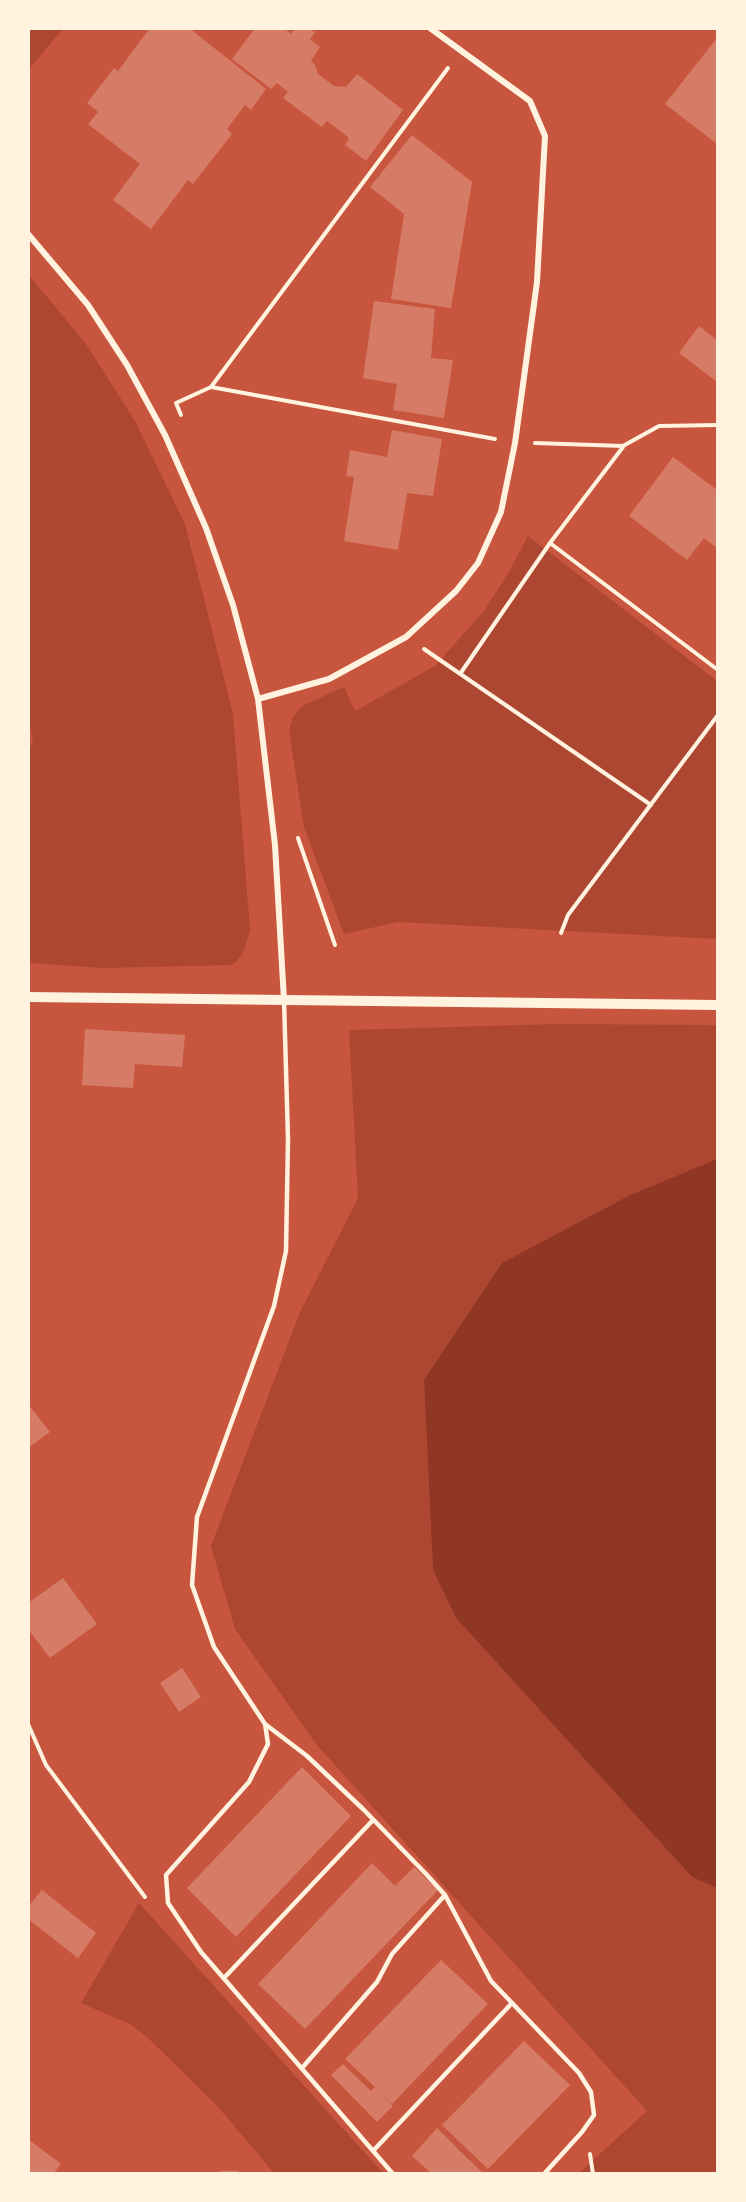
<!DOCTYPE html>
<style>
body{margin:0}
#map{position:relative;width:746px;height:2202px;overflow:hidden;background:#c8553d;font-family:"Roboto Condensed",sans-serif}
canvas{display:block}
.frame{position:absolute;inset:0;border:30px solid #fff3e0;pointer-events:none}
</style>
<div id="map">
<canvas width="746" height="2202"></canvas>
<div class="frame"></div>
</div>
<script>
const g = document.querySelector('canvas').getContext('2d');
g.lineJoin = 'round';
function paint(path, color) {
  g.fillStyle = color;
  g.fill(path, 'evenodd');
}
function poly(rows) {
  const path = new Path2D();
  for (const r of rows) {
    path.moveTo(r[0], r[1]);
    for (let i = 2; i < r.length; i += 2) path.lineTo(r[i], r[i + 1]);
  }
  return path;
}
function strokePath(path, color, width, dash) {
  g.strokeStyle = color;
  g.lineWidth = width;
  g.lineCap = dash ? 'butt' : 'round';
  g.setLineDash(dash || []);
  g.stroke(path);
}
paint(poly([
 [29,28,63,29,29,69,28,29],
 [28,274,86,344,135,421,185,524,233,714,250,930,244,951,237,961,232,965,103,968,29,963,28,745,33,745,28,713],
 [528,536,717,681,717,939,398,922,344,934,304,827,289,731,293,717,302,706,344,687,355,711,435,666,484,611,510,570],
 [556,1024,717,1025,717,1159,628,1196,502,1263,424,1380,433,1570,456,1618,692,1877,717,1888,717,2173,579,2173,647,2111,316,1744,235,1629,211,1546,300,1312,358,1198,349,1030],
 [139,1903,383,2173,274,2173,218,2107,147,2037,130,2024,81,2003]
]), '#ae4732');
paint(poly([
 [717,1159,717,1888,692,1877,456,1618,433,1570,424,1380,502,1263,628,1196]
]), '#8f3625');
paint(poly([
 [150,28,189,28,266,89,251,110,245,105,227,129,232,134,193,184,188,180,151,229,113,200,140,164,88,124,98,112,87,103,114,68,118,71],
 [255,28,284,28,291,34,295,28,309,28,315,33,310,39,320,47,311,61,315,65,318,74,334,86,346,87,357,74,403,110,366,161,345,145,349,138,327,121,322,127,283,98,288,92,277,83,271,89,232,59],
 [717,38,717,144,665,104],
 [412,135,472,182,451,308,391,299,404,214,370,187],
 [374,301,435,309,431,358,453,360,444,418,393,410,397,384,363,378],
 [699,326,717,340,717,382,679,353],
 [392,430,442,439,433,496,407,493,398,550,344,541,354,477,346,476,350,450,387,457],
 [673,457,717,490,717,548,704,538,687,560,629,516],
 [85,1029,185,1035,182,1067,135,1064,133,1088,82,1085],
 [28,1404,50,1432,28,1448],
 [63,1578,97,1624,50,1658,28,1629,28,1603],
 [182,1668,201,1697,179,1712,160,1683],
 [302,1767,351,1816,236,1937,187,1888],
 [372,1863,395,1886,414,1867,438,1890,305,2029,258,1984],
 [42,1890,96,1933,78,1958,28,1919,28,1907],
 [441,1960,488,2004,392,2104,377,2090,393,2106,377,2122,331,2075,343,2064,371,2091,375,2087,345,2059],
 [524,2041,570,2085,488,2169,442,2125],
 [437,2128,462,2153,484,2174,432,2174,412,2156],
 [28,2139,61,2164,53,2174,28,2174]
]), '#d67c66');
strokePath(poly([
 [211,387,495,439],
 [181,415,176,403,211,387,448,68],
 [535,443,623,446,659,426,718,425],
 [550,543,718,670],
 [424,649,651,805],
 [460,674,550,543,623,447],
 [298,838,335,945],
 [561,933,568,915,718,715],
 [28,1724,46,1765,145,1897],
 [590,2154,593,2174]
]), '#fff3e0', 4);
strokePath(poly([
 [284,1000,288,1139,286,1251,274,1306,197,1517,192,1585,214,1647,265,1724,307,1756,363,1809,427,1875,445,1895,491,1981,579,2073,591,2092,594,2115,582,2132,544,2174],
 [265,1724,268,1744,249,1782,166,1875,168,1903,201,1952,393,2174],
 [224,1978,373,1820],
 [302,2068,377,1982,392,1954,445,1895],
 [373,2151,512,2003],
 [221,2174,238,2174]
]), '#fff3e0', 4.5);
strokePath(poly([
 [28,234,88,305,127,365,165,435,206,528,233,605,258,699,275,845,284,1000],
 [258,699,329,679,406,637,456,591,478,563,501,512,515,443,537,282,545,136,530,101,430,28]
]), '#fff3e0', 6);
strokePath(poly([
 [28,997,718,1005]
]), '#fff3e0', 10);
</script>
